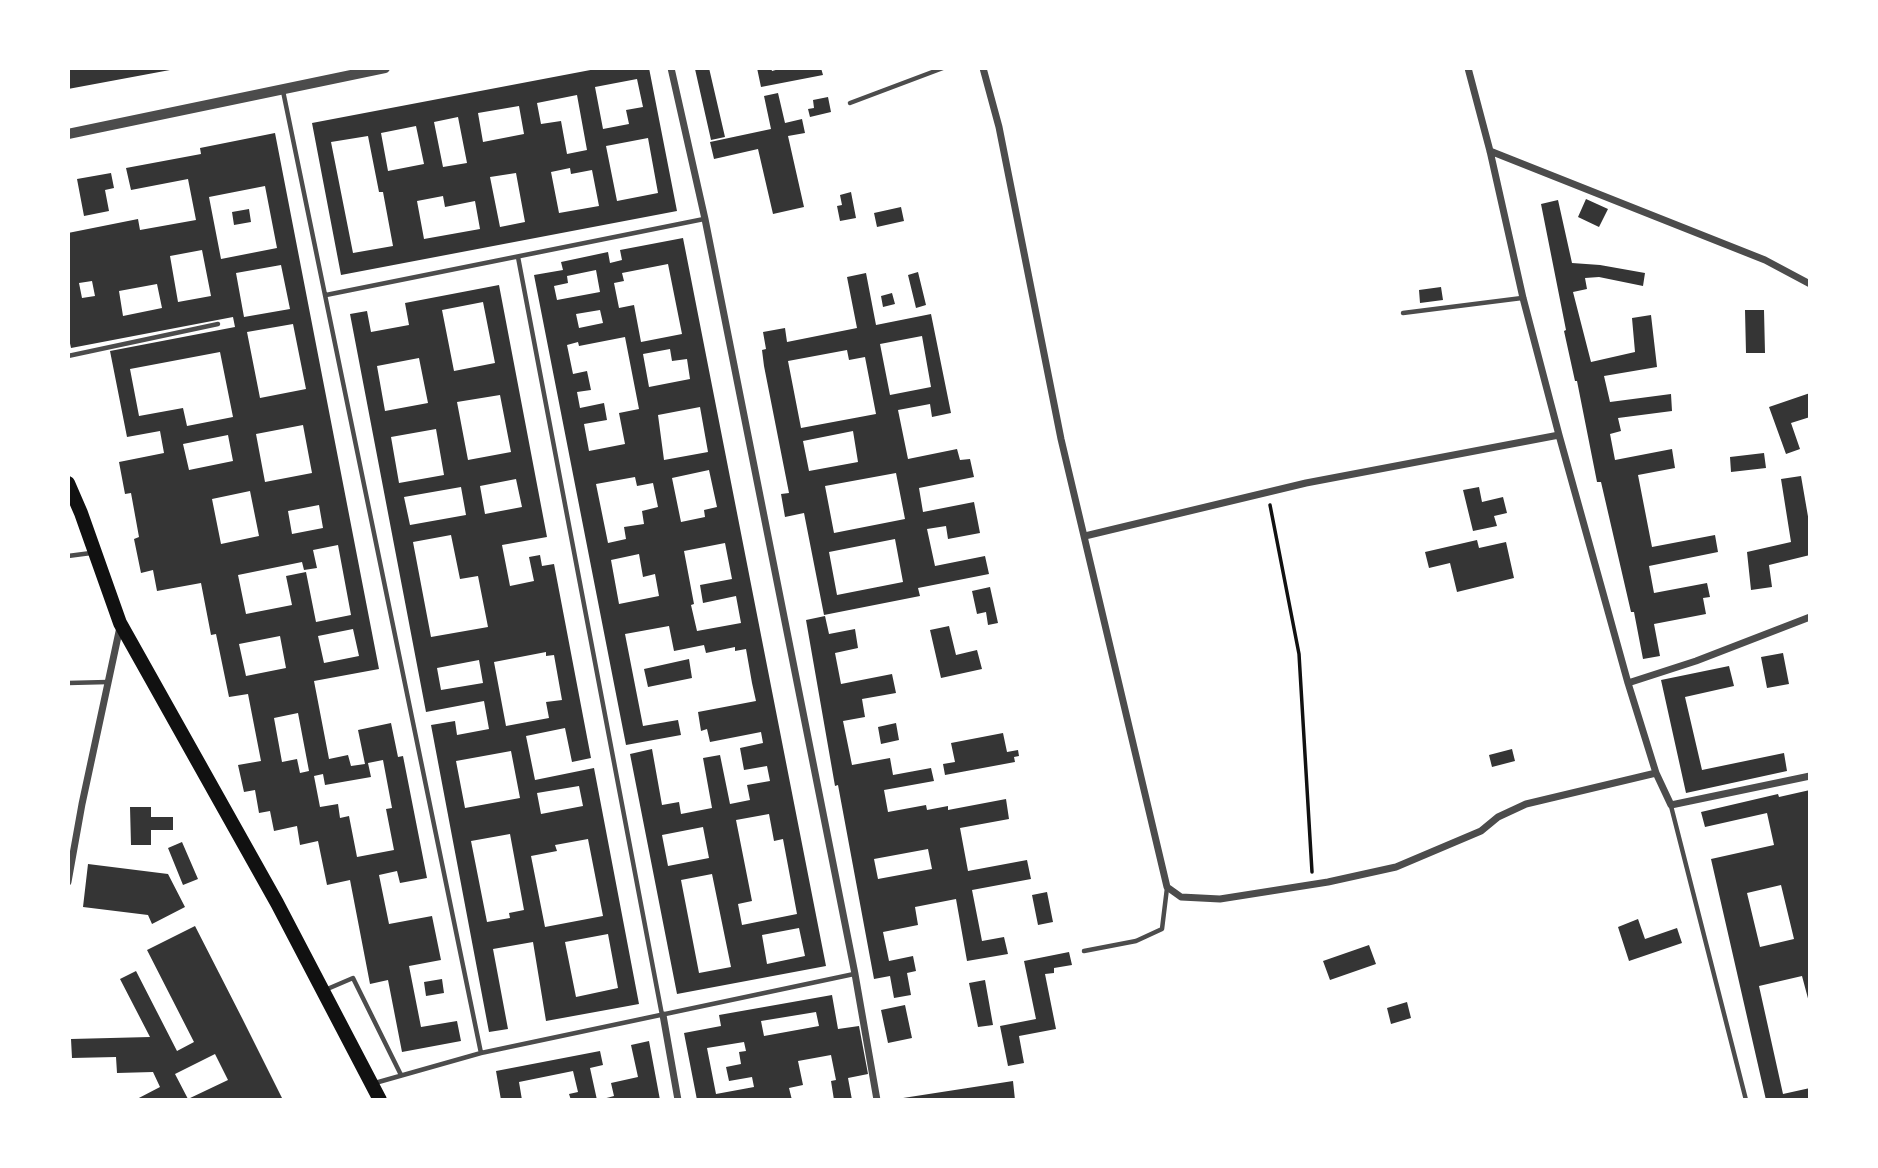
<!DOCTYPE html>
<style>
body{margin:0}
#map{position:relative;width:1878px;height:1168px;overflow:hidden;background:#fff;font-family:"Fira Sans",sans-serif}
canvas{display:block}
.frame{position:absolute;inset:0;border:70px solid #fff;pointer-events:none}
</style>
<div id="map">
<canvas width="1878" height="1168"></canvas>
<div class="frame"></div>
</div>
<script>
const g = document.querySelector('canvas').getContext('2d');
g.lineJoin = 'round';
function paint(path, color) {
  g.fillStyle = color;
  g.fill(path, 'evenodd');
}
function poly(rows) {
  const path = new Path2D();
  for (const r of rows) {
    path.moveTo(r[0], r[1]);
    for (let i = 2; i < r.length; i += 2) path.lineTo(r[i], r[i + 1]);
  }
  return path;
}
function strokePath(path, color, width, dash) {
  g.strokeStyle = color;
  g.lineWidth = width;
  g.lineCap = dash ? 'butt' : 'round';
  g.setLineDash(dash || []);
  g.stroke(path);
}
paint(poly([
 [68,68,170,68,170,70,68,89],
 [601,68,649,68,677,211,341,275,312,123],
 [637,79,643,107,626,110,629,124,603,129,595,87],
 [577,95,587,150,567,154,561,121,541,124,537,103],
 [519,106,524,134,483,142,478,113],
 [458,117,467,163,443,167,434,122],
 [416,126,424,164,388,171,381,133],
 [368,136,379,192,383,192,393,246,353,253,331,142],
 [648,138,658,193,617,201,606,146],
 [570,168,571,174,592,170,599,206,559,213,551,172],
 [516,173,525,222,500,227,490,177],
 [443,196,445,207,475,201,480,229,424,239,417,201],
 [709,68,725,137,711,140,695,69],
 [757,68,771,68,772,71,783,68,821,68,823,75,761,87],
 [778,93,785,123,802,119,805,133,788,136,804,207,773,214,758,149,714,159,710,142,771,129,764,96],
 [828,97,831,112,810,117,808,109,814,108,813,100],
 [275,133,379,669,314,681,329,759,348,755,351,766,365,764,358,730,391,723,398,757,403,756,427,878,400,883,397,871,379,875,389,924,432,916,441,960,409,966,421,1027,457,1021,461,1041,402,1052,388,980,370,984,350,880,327,885,318,841,300,845,297,826,274,831,270,811,259,813,255,790,244,792,238,765,261,761,248,694,229,697,216,634,211,635,201,583,157,591,153,570,141,573,134,539,139,537,131,493,125,494,119,462,164,453,160,431,127,437,110,351,235,327,233,317,71,348,68,334,68,233,138,219,140,230,196,220,188,179,131,190,126,168,201,154,200,148],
 [265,186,277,248,221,259,209,197],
 [202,250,211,296,178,302,170,256],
 [281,265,290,309,244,317,236,273],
 [92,281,95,296,82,298,79,283],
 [157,284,162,308,123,316,119,291],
 [293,324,306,389,260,398,247,332],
 [220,352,233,417,187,426,183,408,139,416,130,369],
 [303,425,312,473,265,482,256,434],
 [228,435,233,461,189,470,183,444],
 [250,491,259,536,221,544,212,499],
 [319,505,323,528,292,534,288,511],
 [338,545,351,615,316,622,306,572,286,576,292,605,246,614,238,575,302,562,304,570,317,568,313,550],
 [353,629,359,656,324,663,318,636],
 [280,636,286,668,246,676,239,644],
 [298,713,309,771,300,773,297,759,282,762,274,718],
 [383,760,392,808,386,809,394,850,357,857,349,816,340,818,338,804,320,807,314,776,323,774,325,785,371,777,368,763],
 [111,173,114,188,105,190,109,211,84,216,77,179],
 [851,192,856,218,840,221,837,206,842,205,840,195],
 [1586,199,1608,209,1599,227,1578,217],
 [1558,200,1572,263,1600,265,1645,273,1643,286,1599,277,1585,278,1587,289,1573,292,1591,362,1635,352,1632,318,1651,315,1657,367,1604,376,1610,402,1671,394,1672,411,1618,418,1621,431,1610,434,1615,460,1672,449,1675,468,1638,475,1652,547,1715,535,1718,552,1649,566,1654,593,1707,583,1710,597,1703,598,1706,614,1654,624,1660,656,1643,659,1634,612,1631,612,1601,482,1597,482,1577,381,1575,381,1564,331,1566,330,1541,204],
 [901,207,904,221,877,227,874,213],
 [249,209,251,222,234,225,232,212],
 [683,238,826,966,677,994,630,754,652,749,662,805,679,802,681,814,712,808,703,758,720,755,730,804,750,800,747,785,770,781,767,766,744,770,740,748,763,743,761,732,710,742,707,729,701,731,698,712,756,701,752,683,746,649,735,651,735,647,706,653,704,645,674,651,669,626,625,634,643,726,678,720,681,735,626,745,534,275,563,270,561,262,608,252,610,263,622,260,620,250],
 [668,264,682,334,641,342,634,305,619,308,614,283,624,281,622,273],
 [596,270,600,292,557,300,554,286,568,283,567,276],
 [600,310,603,323,579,328,576,314],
 [625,337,639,409,619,413,625,444,589,451,584,424,607,420,604,403,580,408,577,392,591,390,587,371,573,374,567,345,578,342,579,346],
 [670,349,672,361,687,359,690,379,649,387,643,354],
 [700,407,708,452,664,460,658,415],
 [709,470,717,507,704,510,705,517,681,522,672,478],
 [635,477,637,486,653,483,658,507,642,511,644,524,624,527,626,539,608,543,596,484],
 [725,543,732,579,700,585,703,603,736,596,741,623,697,631,691,605,694,604,684,551],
 [639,554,643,577,655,574,659,596,619,604,611,560],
 [769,814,774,841,783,839,797,914,742,925,738,904,752,901,736,820],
 [703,827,709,858,668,866,662,835],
 [712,874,731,967,699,973,681,880],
 [799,928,805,956,767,964,762,935],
 [918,272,926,305,916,308,908,275],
 [866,273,876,325,931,314,951,413,932,417,930,404,898,410,908,459,957,449,960,460,970,459,974,477,919,488,923,512,974,502,980,533,948,539,946,526,927,529,935,566,985,556,989,574,918,588,920,596,824,615,804,513,785,517,781,494,789,493,764,366,762,350,766,349,763,332,785,328,787,342,857,328,847,277],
 [922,336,931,387,890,395,880,344],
 [847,350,849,360,865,357,876,414,801,428,788,361],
 [853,431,858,462,809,471,803,441],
 [896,473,905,519,834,533,825,486],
 [895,539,903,582,837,595,829,552],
 [499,285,547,537,502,545,510,586,534,581,529,557,540,555,542,566,554,564,591,758,572,762,565,728,526,736,535,780,594,768,639,1004,546,1021,533,942,493,949,508,1029,489,1032,431,725,455,721,457,735,489,729,484,701,426,712,350,314,367,311,371,332,409,325,405,303],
 [483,302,495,363,454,371,442,310],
 [419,358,428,403,385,411,377,366],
 [500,395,511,452,468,460,457,402],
 [436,429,444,475,399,483,391,437],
 [516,479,522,507,485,514,480,486],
 [461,487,466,515,410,525,404,497],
 [451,535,460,579,478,576,488,627,431,637,413,542],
 [546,652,546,656,554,655,562,700,546,702,549,718,506,726,494,662],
 [479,660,483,683,441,690,437,668],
 [511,751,520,798,465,808,456,761],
 [579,786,583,806,541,814,537,793],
 [510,834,524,910,509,913,510,918,487,922,471,841],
 [588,839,603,916,545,927,531,856,557,851,555,845],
 [608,934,618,988,576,997,565,942],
 [1441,287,1443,300,1420,303,1419,290],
 [892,293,895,304,883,307,881,296],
 [1745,310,1764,310,1765,353,1746,353],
 [1810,393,1810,417,1791,423,1800,449,1786,454,1769,407],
 [1764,453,1766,468,1731,472,1730,457],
 [1801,476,1810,528,1810,555,1769,565,1772,587,1751,590,1747,552,1791,542,1781,479],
 [1479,487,1482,502,1503,497,1507,513,1494,516,1497,526,1473,531,1463,490],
 [1477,540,1479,548,1506,542,1514,578,1457,592,1450,563,1429,568,1425,552],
 [990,587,998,623,988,625,986,612,977,614,972,591],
 [825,616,829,634,855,629,858,648,835,653,841,684,892,674,896,693,862,699,865,717,843,721,852,765,890,758,893,775,931,768,934,781,884,790,888,812,926,805,927,810,948,806,948,810,1006,799,1009,819,960,828,968,871,1027,860,1031,879,972,890,982,941,1004,937,1008,954,967,961,956,899,915,907,918,925,883,932,889,961,913,956,916,971,907,973,911,995,894,998,890,976,874,979,838,785,835,786,806,620],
 [928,849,932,869,878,879,874,859],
 [949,626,956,655,977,650,982,669,941,678,930,630],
 [1783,653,1789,684,1767,688,1761,657],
 [689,659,692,678,648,687,644,669],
 [1729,666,1734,686,1685,697,1702,770,1784,753,1787,771,1686,793,1661,680],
 [896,723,899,740,881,744,878,727],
 [1003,733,1007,752,1018,750,1019,756,1014,757,1015,762,945,775,943,764,955,762,951,743],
 [1512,749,1515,761,1492,767,1489,755],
 [1810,790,1810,1006,1802,976,1759,986,1783,1094,1810,1088,1810,1100,1766,1100,1711,859,1774,845,1767,813,1705,827,1701,812,1778,794,1779,797],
 [1781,885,1794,939,1760,947,1747,893],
 [130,807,151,807,151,817,173,817,173,830,151,830,151,845,131,845],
 [182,842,198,879,183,885,168,848],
 [88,864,168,874,185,907,152,924,148,915,83,907],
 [1047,892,1053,922,1038,925,1032,895],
 [1638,919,1645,939,1677,928,1682,943,1629,961,1618,927],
 [195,926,242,1018,283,1100,135,1100,160,1087,153,1072,117,1073,116,1057,72,1058,71,1039,150,1037,120,979,136,971,177,1051,194,1042,147,950],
 [215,1054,228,1080,188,1099,175,1074],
 [1369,945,1376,964,1330,980,1323,961],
 [1069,952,1072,965,1054,968,1054,973,1045,974,1056,1029,1019,1036,1024,1063,1008,1066,1000,1026,1036,1019,1024,961],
 [442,979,444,993,426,996,424,982],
 [985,980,993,1025,978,1027,969,983],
 [832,995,838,1029,859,1026,868,1074,848,1078,852,1100,834,1100,831,1081,836,1080,831,1055,798,1061,803,1085,789,1088,792,1100,697,1100,684,1033,721,1026,719,1015],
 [816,1012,819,1026,764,1036,761,1021],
 [744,1042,746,1051,739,1052,741,1064,726,1067,729,1081,752,1077,754,1087,716,1094,707,1048],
 [1407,1002,1411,1018,1391,1024,1387,1008],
 [905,1005,912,1038,888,1043,881,1010],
 [649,1041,660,1100,599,1100,614,1096,611,1083,638,1077,631,1045],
 [600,1051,603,1065,590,1068,597,1100,571,1100,569,1094,578,1092,573,1071,519,1082,522,1100,501,1100,496,1071],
 [1013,1081,1015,1100,903,1100,903,1098]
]), '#353535');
strokePath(poly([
 [1270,505,1299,654,1312,872]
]), '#111', 3.5);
strokePath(poly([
 [283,91,481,1053],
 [850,103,943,68],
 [518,257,662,1015],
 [326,295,704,219],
 [1403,313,1522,298],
 [68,356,218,324],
 [68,556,91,553],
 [68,683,108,682],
 [1671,806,1746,1100],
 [1084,951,1136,941,1162,929,1167,888],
 [325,990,353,978,401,1075],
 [375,1083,481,1053,854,974]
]), '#4c4c4c', 4.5);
strokePath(poly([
 [671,68,705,219,855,974,877,1100],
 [983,68,999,127,1061,439,1167,887,1181,897,1220,899,1328,882,1396,867,1481,831,1498,817,1526,804,1656,773],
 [1468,68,1490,151,1523,298,1559,435,1628,683,1656,773,1671,805,1810,776],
 [1490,151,1765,260,1810,284],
 [1085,536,1306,483,1559,435],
 [1628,683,1696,661,1810,617],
 [68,882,82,804,120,627],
 [663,1015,678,1100]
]), '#4c4c4c', 7);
strokePath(poly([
 [68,134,385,68]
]), '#4c4c4c', 10);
strokePath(poly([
 [68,483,81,513,120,623,277,903,380,1100]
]), '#111', 14);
</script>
